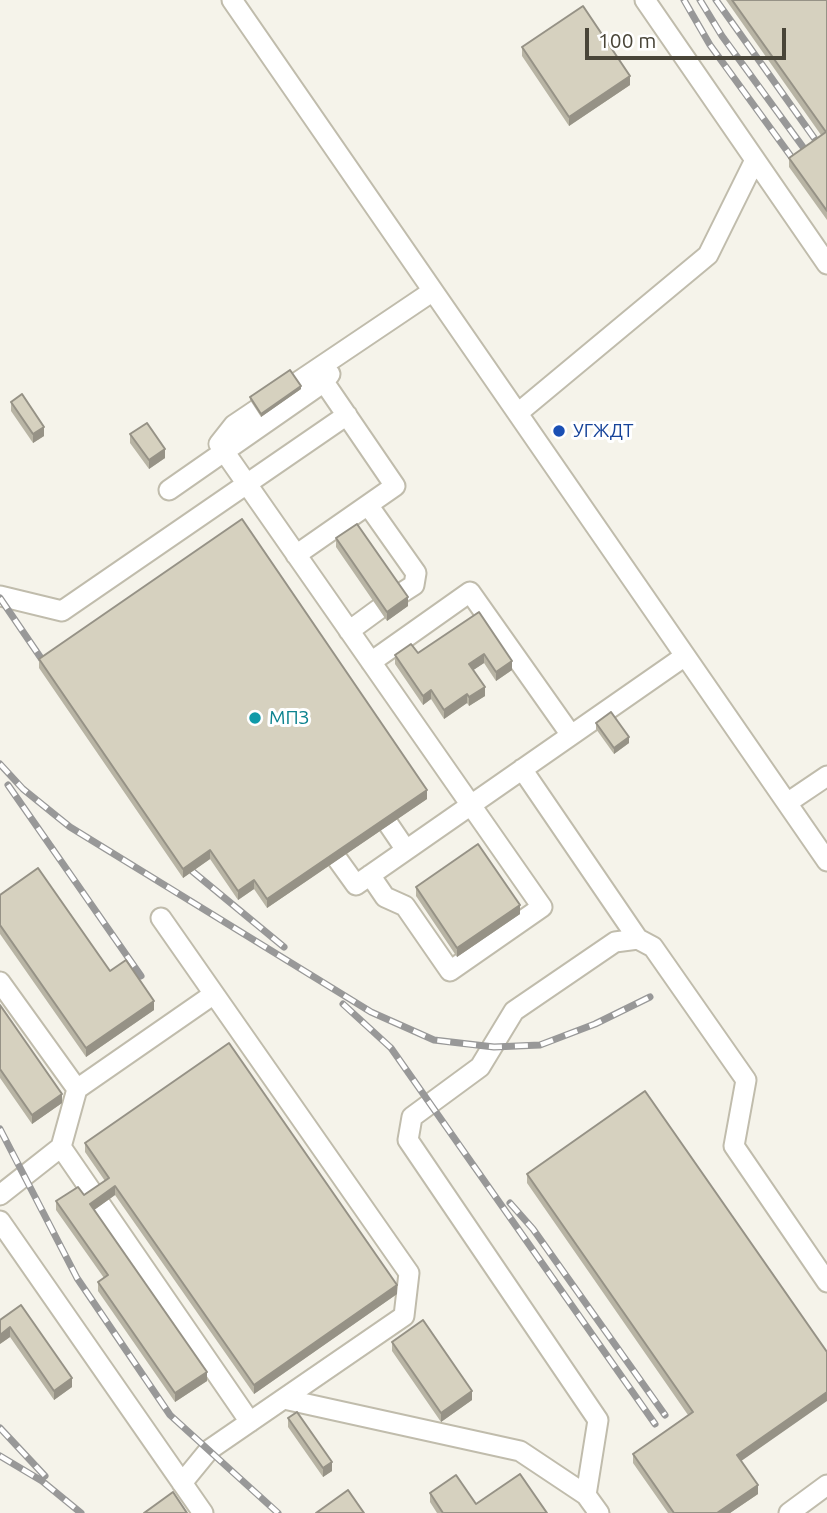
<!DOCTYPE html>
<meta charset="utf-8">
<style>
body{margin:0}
#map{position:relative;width:827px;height:1513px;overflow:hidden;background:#f5f3ea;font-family:Ubuntu,sans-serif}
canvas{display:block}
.scale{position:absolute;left:585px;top:28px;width:201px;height:32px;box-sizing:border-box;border:4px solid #494538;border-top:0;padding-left:9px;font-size:21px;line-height:24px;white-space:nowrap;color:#494538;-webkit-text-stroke:5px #fff;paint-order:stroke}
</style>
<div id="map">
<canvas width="827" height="1513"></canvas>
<div class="scale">100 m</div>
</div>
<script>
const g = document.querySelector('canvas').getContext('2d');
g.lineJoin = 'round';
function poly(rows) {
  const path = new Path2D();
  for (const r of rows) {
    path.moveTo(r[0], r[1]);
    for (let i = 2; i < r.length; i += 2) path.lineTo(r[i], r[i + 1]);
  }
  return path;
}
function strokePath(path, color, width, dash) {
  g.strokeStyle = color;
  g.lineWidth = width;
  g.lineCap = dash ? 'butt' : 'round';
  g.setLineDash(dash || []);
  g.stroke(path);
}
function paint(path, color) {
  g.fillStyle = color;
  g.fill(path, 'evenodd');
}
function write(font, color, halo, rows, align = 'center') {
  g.font = font + ' Ubuntu,sans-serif';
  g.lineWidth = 6;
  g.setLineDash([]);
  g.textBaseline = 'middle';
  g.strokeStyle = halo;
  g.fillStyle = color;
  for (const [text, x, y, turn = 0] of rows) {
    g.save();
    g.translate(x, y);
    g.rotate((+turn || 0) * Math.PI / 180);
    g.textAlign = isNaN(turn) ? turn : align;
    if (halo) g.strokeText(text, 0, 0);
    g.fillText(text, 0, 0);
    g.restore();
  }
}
const minor = poly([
 [232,0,827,861],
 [645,0,827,264],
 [518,413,708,255,755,160],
 [169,490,324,382,330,374],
 [368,505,416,573,414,585,400,594],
 [296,555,395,486,324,382],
 [0,596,62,611,347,415],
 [349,631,379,609],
 [371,662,470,592,571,735],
 [522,769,638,939,653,947,746,1080,734,1146,827,1282],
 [787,803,827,776],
 [389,825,406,850],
 [338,860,356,885,685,656],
 [370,875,385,897,405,906,450,971,542,907,219,444,234,425,433,291],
 [161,918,409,1273,404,1316,209,1450,182,1483],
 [0,982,77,1089],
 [214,994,77,1089,61,1147,250,1422],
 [0,1195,61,1147],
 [0,1221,203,1513],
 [284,1399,520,1451,586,1495],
 [599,1513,586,1495,598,1420,408,1140,412,1117,480,1067,514,1011,615,942,638,939],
 [789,1513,827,1485]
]);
strokePath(minor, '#c0bcac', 23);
strokePath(minor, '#fff', 19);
const rail = poly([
 [684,0,710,45,827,206],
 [700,0,722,36,827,180],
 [716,0,827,156],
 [0,598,45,664],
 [0,764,23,789,70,827,371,1012,434,1040,494,1047,540,1045,595,1024,650,997],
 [8,785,141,976],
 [192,871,284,947],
 [343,1004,391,1048,655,1424],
 [0,1129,77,1278,170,1415,278,1513],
 [510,1203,533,1229,665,1415],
 [0,1428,45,1476],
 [0,1456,42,1481,81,1513]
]);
strokePath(rail, '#989898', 7);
strokePath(rail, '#fff', 4.5, [13]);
paint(poly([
 [726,0,827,0,827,220,789,167,789,158,821,135],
 [522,47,630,85,569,126,522,56],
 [301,389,261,417,250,400,250,397],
 [11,402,44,436,33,443,11,411],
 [130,434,165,458,149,469,130,443],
 [336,538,408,606,387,621,336,547],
 [479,612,512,670,496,681,484,663,473,670,485,696,469,706,467,703,444,719,431,699,423,705,395,664,395,655,418,653],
 [39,659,427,799,267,908,254,889,238,900,210,859,183,878,39,668],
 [596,723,629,743,614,754,596,729],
 [416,887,520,914,457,957,416,896],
 [0,895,110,971,154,1010,86,1057,0,934],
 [0,1005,62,1103,32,1124,0,1078],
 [85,1143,397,1294,254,1394,115,1195,94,1210,207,1381,175,1402,98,1291,98,1282,104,1278,56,1210,56,1201,84,1195,105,1181,85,1152],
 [527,1174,741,1461,758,1494,730,1513,668,1513,633,1463,633,1454,688,1415,527,1183],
 [21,1305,72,1387,54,1400,10,1337,0,1344],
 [392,1342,472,1400,441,1422,392,1351],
 [288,1418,332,1471,323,1477,288,1427],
 [430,1493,476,1504,547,1513,437,1513,430,1502]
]), '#b8b4a4');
paint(poly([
 [630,76,630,85,569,126,569,117],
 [301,386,301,389,261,417,261,414],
 [44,427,44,436,33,443,33,434],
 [165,449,165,458,149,469,149,460],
 [408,597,408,606,387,621,387,612],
 [484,654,484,663,469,673,469,664],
 [512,661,512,670,496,681,496,672],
 [485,687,485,696,469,706,469,697],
 [431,690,431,699,423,705,423,696],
 [467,694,467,703,444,719,444,710],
 [629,737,629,743,614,754,614,748],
 [427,790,427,799,267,908,267,899],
 [210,850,210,859,183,878,183,869],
 [254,880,254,889,238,900,238,891],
 [520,905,520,914,457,957,457,948],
 [154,1001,154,1010,86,1057,86,1048],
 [62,1094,62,1103,32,1124,32,1115],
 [115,1186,115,1195,90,1213,90,1204],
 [397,1285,397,1294,254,1394,254,1385],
 [10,1327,10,1337,0,1344,0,1335],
 [207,1372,207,1381,175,1402,175,1393],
 [72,1378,72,1387,54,1400,54,1391],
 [472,1391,472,1400,441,1422,441,1413],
 [827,1392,827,1401,737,1464,737,1455],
 [332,1462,332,1471,323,1477,323,1468],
 [758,1485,758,1494,730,1513,717,1513]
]), '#969286');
const building = poly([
 [732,0,827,0,827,211,789,158,826,132,732,0],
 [583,6,630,76,569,117,522,47,583,6],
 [290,370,301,386,261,414,250,397,290,370],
 [22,394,44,427,33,434,11,402,22,394],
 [147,423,165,449,149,460,130,434,147,423],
 [242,519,427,790,267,899,254,880,238,891,210,850,183,869,39,659,242,519],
 [357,524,408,597,387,612,336,538,357,524],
 [479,612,512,661,496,672,484,654,469,664,485,687,469,697,467,694,444,710,431,690,423,696,395,655,411,644,418,653,479,612],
 [611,712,629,737,614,748,596,723,611,712],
 [478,844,520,905,457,948,416,887,478,844],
 [38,868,110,971,126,960,154,1001,86,1048,0,925,0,895,38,868],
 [0,1005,62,1094,32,1115,0,1069,0,1005],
 [229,1043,397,1285,254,1385,115,1186,90,1204,207,1372,175,1393,98,1282,108,1275,56,1201,78,1187,84,1195,109,1178,85,1143,229,1043],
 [645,1091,827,1352,827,1392,737,1455,758,1485,717,1513,674,1513,633,1454,693,1412,527,1174,645,1091],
 [21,1305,72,1378,54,1391,10,1327,0,1335,0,1320,21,1305],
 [423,1320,472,1391,441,1413,392,1342,423,1320],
 [297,1412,332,1462,323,1468,288,1418,297,1412],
 [520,1474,547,1513,443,1513,430,1493,456,1475,476,1504,520,1474],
 [348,1490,364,1513,316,1513,348,1490],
 [173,1492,187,1513,144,1513,173,1492]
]);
paint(building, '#d6d1bf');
strokePath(building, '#969286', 2);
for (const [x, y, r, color] of [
 [559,431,7,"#1a4fb4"],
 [255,718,7,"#0f9aa8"]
]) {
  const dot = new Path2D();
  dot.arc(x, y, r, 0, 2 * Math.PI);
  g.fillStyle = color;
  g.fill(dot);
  strokePath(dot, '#fff', 2.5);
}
write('19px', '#164399', '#fff', [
 ["УГЖДТ",573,431]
], 'left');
write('19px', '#0d838f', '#fff', [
 ["МПЗ",269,718]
], 'left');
</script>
